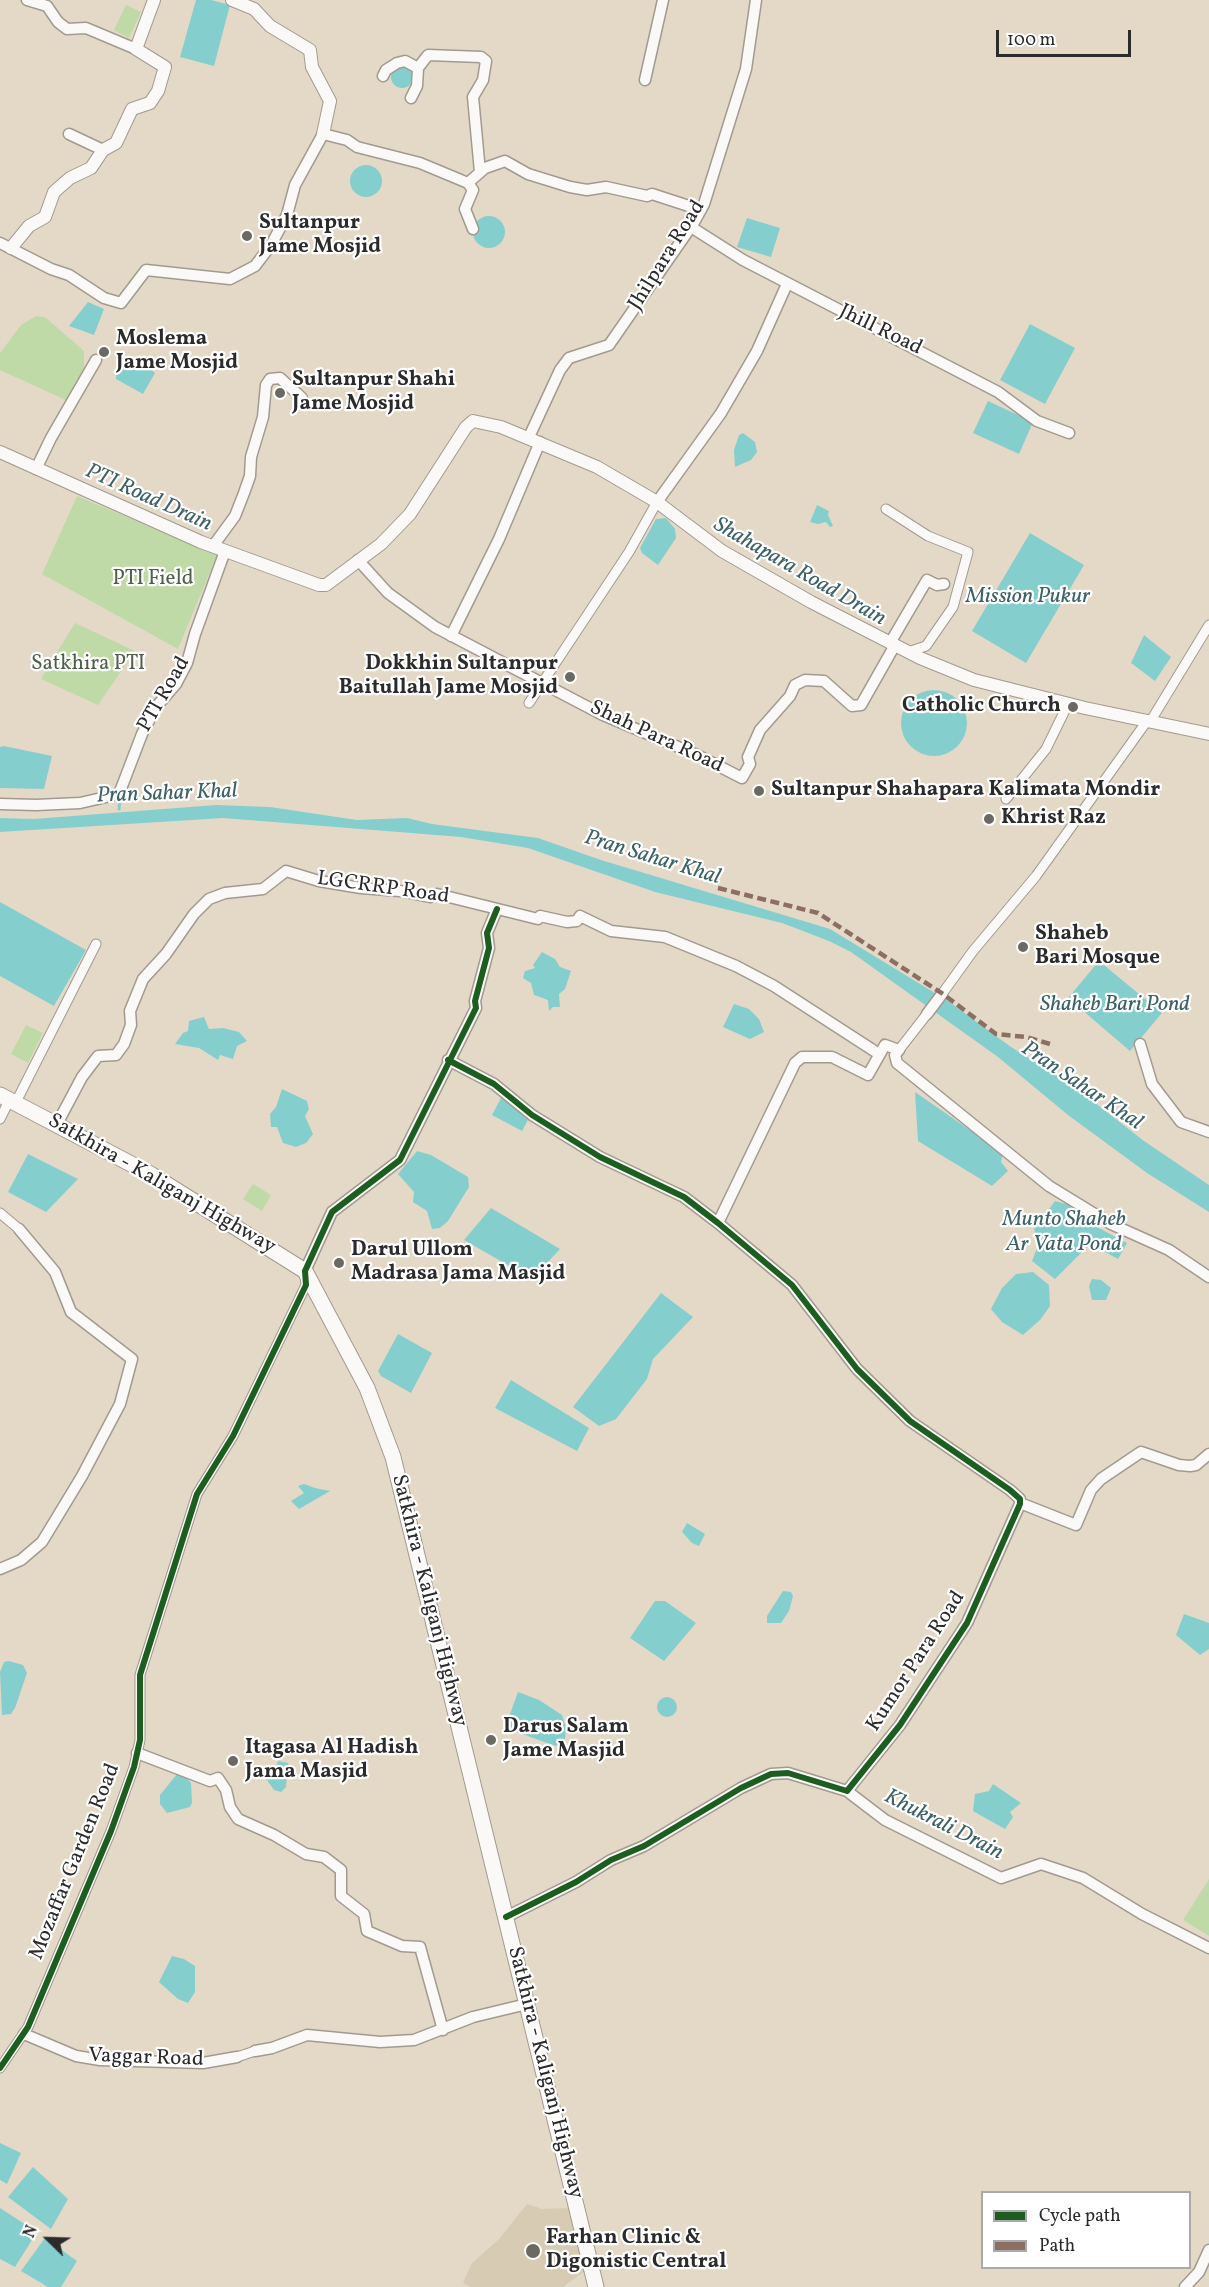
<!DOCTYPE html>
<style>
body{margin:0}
#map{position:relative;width:1209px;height:2287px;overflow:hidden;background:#e4d9c7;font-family:Vollkorn,serif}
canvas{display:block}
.legend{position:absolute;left:981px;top:2191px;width:210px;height:78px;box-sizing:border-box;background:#fff;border:2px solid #aaa;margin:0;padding:8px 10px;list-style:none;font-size:18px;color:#2b2b2b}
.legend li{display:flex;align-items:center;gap:12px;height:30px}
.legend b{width:30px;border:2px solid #aaa}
.north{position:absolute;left:18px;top:2209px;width:60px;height:60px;-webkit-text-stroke:4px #fff;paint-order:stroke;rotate:293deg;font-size:16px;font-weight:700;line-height:24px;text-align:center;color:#2b2b2b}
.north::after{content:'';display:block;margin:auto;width:21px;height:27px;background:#2b2b2b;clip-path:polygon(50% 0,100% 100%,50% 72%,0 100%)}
.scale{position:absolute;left:996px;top:30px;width:135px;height:27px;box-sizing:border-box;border:3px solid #2b2b2b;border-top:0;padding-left:8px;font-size:18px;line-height:21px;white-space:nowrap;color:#2b2b2b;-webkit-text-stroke:4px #fff;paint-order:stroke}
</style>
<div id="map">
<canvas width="1209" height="2287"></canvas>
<ul class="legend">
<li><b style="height:8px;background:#1b5e20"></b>Cycle path</li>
<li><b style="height:8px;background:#8d6e63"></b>Path</li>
</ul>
<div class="north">N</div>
<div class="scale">100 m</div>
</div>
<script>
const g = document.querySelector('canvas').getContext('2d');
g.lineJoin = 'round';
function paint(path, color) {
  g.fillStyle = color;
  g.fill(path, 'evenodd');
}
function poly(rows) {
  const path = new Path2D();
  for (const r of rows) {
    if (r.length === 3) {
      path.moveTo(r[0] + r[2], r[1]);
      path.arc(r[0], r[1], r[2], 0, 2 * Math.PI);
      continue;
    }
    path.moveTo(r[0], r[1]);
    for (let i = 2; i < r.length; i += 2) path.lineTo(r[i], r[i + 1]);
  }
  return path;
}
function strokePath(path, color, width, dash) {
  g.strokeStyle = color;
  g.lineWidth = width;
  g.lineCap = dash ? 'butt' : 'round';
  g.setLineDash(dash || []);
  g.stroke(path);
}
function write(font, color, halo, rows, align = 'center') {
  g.font = font + ' Vollkorn,serif';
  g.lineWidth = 4.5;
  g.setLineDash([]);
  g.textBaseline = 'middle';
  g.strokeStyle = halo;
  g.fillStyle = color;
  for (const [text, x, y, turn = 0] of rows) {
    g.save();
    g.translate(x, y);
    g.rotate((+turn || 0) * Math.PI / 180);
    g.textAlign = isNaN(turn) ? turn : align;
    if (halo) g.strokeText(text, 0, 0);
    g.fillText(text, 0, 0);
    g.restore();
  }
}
paint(poly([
 [527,2204,542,2209,570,2208,585,2271,563,2287,471,2287,463,2283,472,2263,499,2239]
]), '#d7cbb4');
paint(poly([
 [126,5,141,12,129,38,114,30],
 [36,316,45,317,84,351,84,371,68,401,0,370,0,353,21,325],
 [77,496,217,555,178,649,42,574],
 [75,623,135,651,98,705,41,679],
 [26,1025,43,1033,28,1063,11,1054],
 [253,1184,271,1195,262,1211,243,1199],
 [1209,1879,1209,1936,1183,1920]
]), '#c0daa7');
paint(poly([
 [196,0,211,0,230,5,214,66,180,57],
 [402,77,11],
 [366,181,16],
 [489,232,16],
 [747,218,780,228,771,257,737,247],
 [88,302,104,309,94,335,69,326],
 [1030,324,1075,348,1045,404,1000,380],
 [129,356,144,362,155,373,143,394,116,379,117,369],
 [988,401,1033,422,1019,454,973,433],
 [743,433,755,442,757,452,751,460,735,467,734,450,739,435],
 [817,505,829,511,828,515,833,526,830,527,826,522,818,524,810,522],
 [666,518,675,529,676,538,658,565,642,553,640,548,656,519],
 [1030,533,1084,565,1026,663,972,631],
 [1144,635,1171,657,1155,681,1131,663],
 [934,723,33],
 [4,746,52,756,44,789,0,788,0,747],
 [216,805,270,807,357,820,407,818,432,824,538,838,601,860,830,929,948,1001,1011,1047,1071,1084,1144,1141,1209,1185,1209,1212,1147,1173,1068,1115,998,1057,851,952,829,941,782,923,655,892,528,848,461,837,223,818,0,832,0,818,34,819],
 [0,902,86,950,54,1006,0,976],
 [542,952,555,959,560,967,571,971,565,989,559,994,560,1007,553,1007,549,1011,548,1000,534,995,531,983,523,978,525,971,535,968,533,965],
 [1099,961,1162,1013,1130,1051,1068,998],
 [734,1004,749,1009,759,1019,764,1032,750,1039,723,1027],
 [204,1017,209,1029,223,1028,239,1032,247,1041,237,1046,233,1059,220,1055,218,1060,199,1048,175,1044,183,1033,188,1031,189,1021],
 [282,1089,307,1101,309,1109,305,1116,313,1134,306,1143,296,1147,283,1143,277,1127,271,1127,270,1114,276,1107],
 [915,1092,1003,1153,1001,1162,1008,1171,992,1186,918,1141],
 [501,1098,531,1114,522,1131,492,1115],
 [417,1151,431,1155,468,1177,469,1187,448,1221,440,1228,432,1229,427,1211,413,1202,414,1192,398,1174],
 [28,1154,78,1179,46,1212,8,1192],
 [1055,1201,1077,1207,1095,1226,1127,1243,1118,1259,1090,1244,1055,1279,1032,1261,1038,1246,1034,1229],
 [491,1208,560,1249,532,1279,464,1240],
 [1033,1272,1049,1285,1050,1306,1040,1320,1023,1335,1002,1322,991,1309,1002,1288,1016,1274],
 [1092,1279,1101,1280,1111,1288,1106,1300,1092,1300,1089,1286],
 [661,1293,693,1317,653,1359,647,1379,616,1419,599,1426,573,1407],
 [398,1334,432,1353,411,1393,381,1376,378,1371],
 [511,1380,589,1428,577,1451,495,1408],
 [304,1484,315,1488,330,1491,299,1509,291,1501,304,1493,298,1486],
 [687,1523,705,1534,699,1546,692,1543,682,1532],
 [783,1591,791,1592,793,1596,789,1611,781,1623,767,1623,767,1616],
 [655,1601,665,1601,696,1623,664,1661,630,1638],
 [1184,1614,1209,1623,1209,1649,1200,1655,1176,1635],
 [9,1661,23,1665,27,1673,15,1708,11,1714,2,1715,0,1672,4,1662],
 [518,1692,539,1700,562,1715,566,1728,565,1739,556,1746,505,1728],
 [667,1707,10],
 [278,1761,288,1763,290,1768,287,1772,286,1787,281,1792,274,1790,266,1779,266,1774,274,1772],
 [177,1774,184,1775,191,1783,192,1803,190,1807,167,1813,160,1804,160,1795],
 [993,1784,1021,1803,1010,1812,1013,1817,1005,1829,973,1811,975,1794,989,1791],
 [172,1956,184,1959,195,1966,195,1992,188,2003,178,1999,159,1982],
 [0,2143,21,2153,7,2184,0,2180],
 [33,2167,68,2199,51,2229,8,2197],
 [0,2208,37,2232,15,2267,0,2259],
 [45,2238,77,2261,61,2287,48,2287,21,2271]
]), '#85cece');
strokePath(poly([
 [119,809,120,798]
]), '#85cece', 3);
const minor = poly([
 [886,509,928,536,968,552,953,607,926,646,908,652],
 [529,703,629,552,657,502],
 [1150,722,1209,625],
 [1006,799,1046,749,1068,704],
 [942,994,973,951,1036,876,1147,721],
 [899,1050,927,1014],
 [16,1102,96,944],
 [0,1119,10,1099],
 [0,1213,19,1229],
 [237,2057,255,2051],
 [0,2068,28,2027,111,1831,134,1767,140,1740,140,1675,197,1494,233,1436,306,1285,305,1276]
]);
const tertiary = poly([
 [27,0,47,6,58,22,67,29,86,28,136,49],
 [383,76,386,70,397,63,405,61,418,68],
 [645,80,663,0],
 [411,98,417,86,418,68,428,55,481,57,486,61,483,80,473,97,480,172],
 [69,134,103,150],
 [468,183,473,190,465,209,473,229],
 [691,227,743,260,998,392,1037,421,1069,433],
 [0,243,51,269,69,275,104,298,121,303,146,270,230,279,255,266,271,245,287,215,295,185,323,134,347,140,357,147,420,163,468,183,485,168,505,161,528,174,570,187,587,190,606,187,647,196,652,194,701,210],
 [529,437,560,370,569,358,609,345,693,224,704,204,746,69,756,0],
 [36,469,51,438,96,360],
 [657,502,721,413,757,351,787,284],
 [213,546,235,516,244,493,250,476,251,457,263,417,266,385,270,379,280,378,302,398],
 [358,560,388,593,435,627,603,715,697,755,742,778,750,764,748,757,760,730,790,696,795,685,805,680,824,681,852,706,861,705,895,645],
 [451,636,499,539,540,442],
 [890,643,927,580,937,585,944,584],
 [0,804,36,805,80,803,119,794,142,734,156,707,176,684,187,663,195,634,225,551],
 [927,1014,942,994],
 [1140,1044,1152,1084,1181,1122,1209,1132],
 [448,1060,494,1084,532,1115,600,1157,684,1197,718,1223,792,1285,857,1369,910,1421,1010,1490,1020,1499,1020,1504,967,1623,900,1725,847,1791,788,1773,771,1774,741,1788,644,1846,611,1860,576,1882,506,1917],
 [57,1124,82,1077,98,1056,116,1055,124,1044,131,1025,130,1011,143,979,166,954,194,914,209,899,225,893,263,889,286,871,319,881,361,888,400,891,430,897,437,894,538,919,540,916,567,922,577,921,580,916,611,931,665,937,736,966,774,986,879,1054],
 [718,1223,795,1063,802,1057,832,1057,868,1075,885,1045,899,1050,895,1055,897,1063,1049,1186,1111,1224,1169,1250,1209,1277],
 [305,1271,332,1212,400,1160,476,1008,475,1001,489,948,487,933,497,909],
 [1020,1503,1076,1525,1091,1490,1101,1479,1141,1452,1179,1465,1190,1466,1196,1465,1209,1454],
 [0,1569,21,1560,42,1542,82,1476,120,1404,132,1359,71,1312,55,1272,19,1229],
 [137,1753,210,1781,218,1778,226,1790,230,1807,238,1819,274,1835,306,1854,324,1857,341,1870,341,1896,364,1914,367,1931,402,1946,420,1947,443,2030],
 [847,1791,885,1820,1001,1878,1041,1864,1083,1878,1142,1914,1209,1948],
 [24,2034,76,2056,100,2060,203,2063,237,2057],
 [255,2051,272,2048,307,2035,380,2042,414,2040,473,2017,527,2004],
 [1185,2287,1199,2272,1209,2250]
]);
const secondary = poly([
 [232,0,254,9,270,26,310,50,312,67,330,101,323,134],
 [11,248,29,226,45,217,54,192,70,178,91,168,103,150,116,143,132,109,150,103,158,91,165,67,136,49,154,0],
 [0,452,201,542,319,585,326,585,381,544,410,514,466,427,473,421,501,427,597,467,657,502,722,551,811,602,920,658,974,680,1085,708,1209,734]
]);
const trunk = poly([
 [0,1095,152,1175,305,1271,367,1388,393,1457,596,2287]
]);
strokePath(minor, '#a19a90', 11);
strokePath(tertiary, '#a19a90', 13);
strokePath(secondary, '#a19a90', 14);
strokePath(trunk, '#a19a90', 17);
strokePath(minor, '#fbf9f7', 9);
strokePath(tertiary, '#fbf9f7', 10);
strokePath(secondary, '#fbf9f7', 12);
strokePath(trunk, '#fbf9f7', 15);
strokePath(poly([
 [718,888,818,913,943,994,996,1034,1026,1037,1050,1044]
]), '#8d6e63', 4.5, [9, 4.5]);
strokePath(poly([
 [448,1060,494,1084,532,1115,600,1157,684,1197,718,1223,792,1285,857,1369,910,1421,1010,1490,1020,1499,1020,1504,967,1623,900,1725,847,1791,788,1773,771,1774,741,1788,644,1846,611,1860,576,1882,506,1917],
 [0,2068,28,2027,111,1831,134,1767,140,1740,140,1675,197,1494,233,1436,306,1285,305,1271,332,1212,400,1160,476,1008,475,1001,489,948,487,933,497,909]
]), '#1b5e20', 6);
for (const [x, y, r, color] of [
 [247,236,6,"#6c6862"],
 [104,352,6,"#6c6862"],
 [280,393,6,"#6c6862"],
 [570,677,6,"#6c6862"],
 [1073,707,6,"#6c6862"],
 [759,791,6,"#6c6862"],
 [989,819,6,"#6c6862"],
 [1023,947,6,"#6c6862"],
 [339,1263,6,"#6c6862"],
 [491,1740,6,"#6c6862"],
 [233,1761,6,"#6c6862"],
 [533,2251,8,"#6c6862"]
]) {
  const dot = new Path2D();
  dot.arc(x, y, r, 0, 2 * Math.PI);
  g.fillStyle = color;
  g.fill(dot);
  strokePath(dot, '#fff', 2);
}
write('bold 21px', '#2b2b2b', '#fff', [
 ["Sultanpur",259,224],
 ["Jame Mosjid",259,248],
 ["Moslema",116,340],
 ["Jame Mosjid",116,364],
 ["Sultanpur Shahi",292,381],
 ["Jame Mosjid",292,405],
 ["Dokkhin Sultanpur",558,665,"right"],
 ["Baitullah Jame Mosjid",558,689,"right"],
 ["Catholic Church",1061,707,"right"],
 ["Sultanpur Shahapara Kalimata Mondir",771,791],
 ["Khrist Raz",1001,819],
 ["Shaheb",1035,935],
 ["Bari Mosque",1035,959],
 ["Darul Ullom",351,1251],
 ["Madrasa Jama Masjid",351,1275],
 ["Darus Salam",503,1728],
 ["Jame Masjid",503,1752],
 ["Itagasa Al Hadish",245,1749],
 ["Jama Masjid",245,1773],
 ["Farhan Clinic &",546,2239],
 ["Digonistic Central",546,2263]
], 'left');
write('21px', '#2b2b2b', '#fff', [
 ["Jhilpara Road",668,256,-58],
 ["Jhill Road",880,331,26],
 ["PTI Road",165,695,-60],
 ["Shah Para Road",656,738,25],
 ["LGCRRP Road",383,889,8],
 ["Satkhira - Kaliganj Highway",161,1185,30],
 ["Satkhira - Kaliganj Highway",428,1601,76],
 ["Kumor Para Road",917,1662,-57],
 ["Mozaffar Garden Road",76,1862,-68],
 ["Vaggar Road",146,2059,2],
 ["Satkhira - Kaliganj Highway",544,2073,76]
]);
write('21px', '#4f6048', '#fff', [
 ["PTI Field",153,580],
 ["Satkhira PTI",88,665]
]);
write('italic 22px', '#3c6265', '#fff', [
 ["PTI Road Drain",148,499,24],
 ["Shahapara Road Drain",799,573,30],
 ["Mission Pukur",1028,598],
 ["Pran Sahar Khal",167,795,-2],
 ["Pran Sahar Khal",652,859,17],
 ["Shaheb Bari Pond",1115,1006],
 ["Pran Sahar Khal",1081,1087,34],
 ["Munto Shaheb",1064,1221],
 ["Ar Vata Pond",1064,1246],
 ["Khukrali Drain",943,1826,27]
]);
</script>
